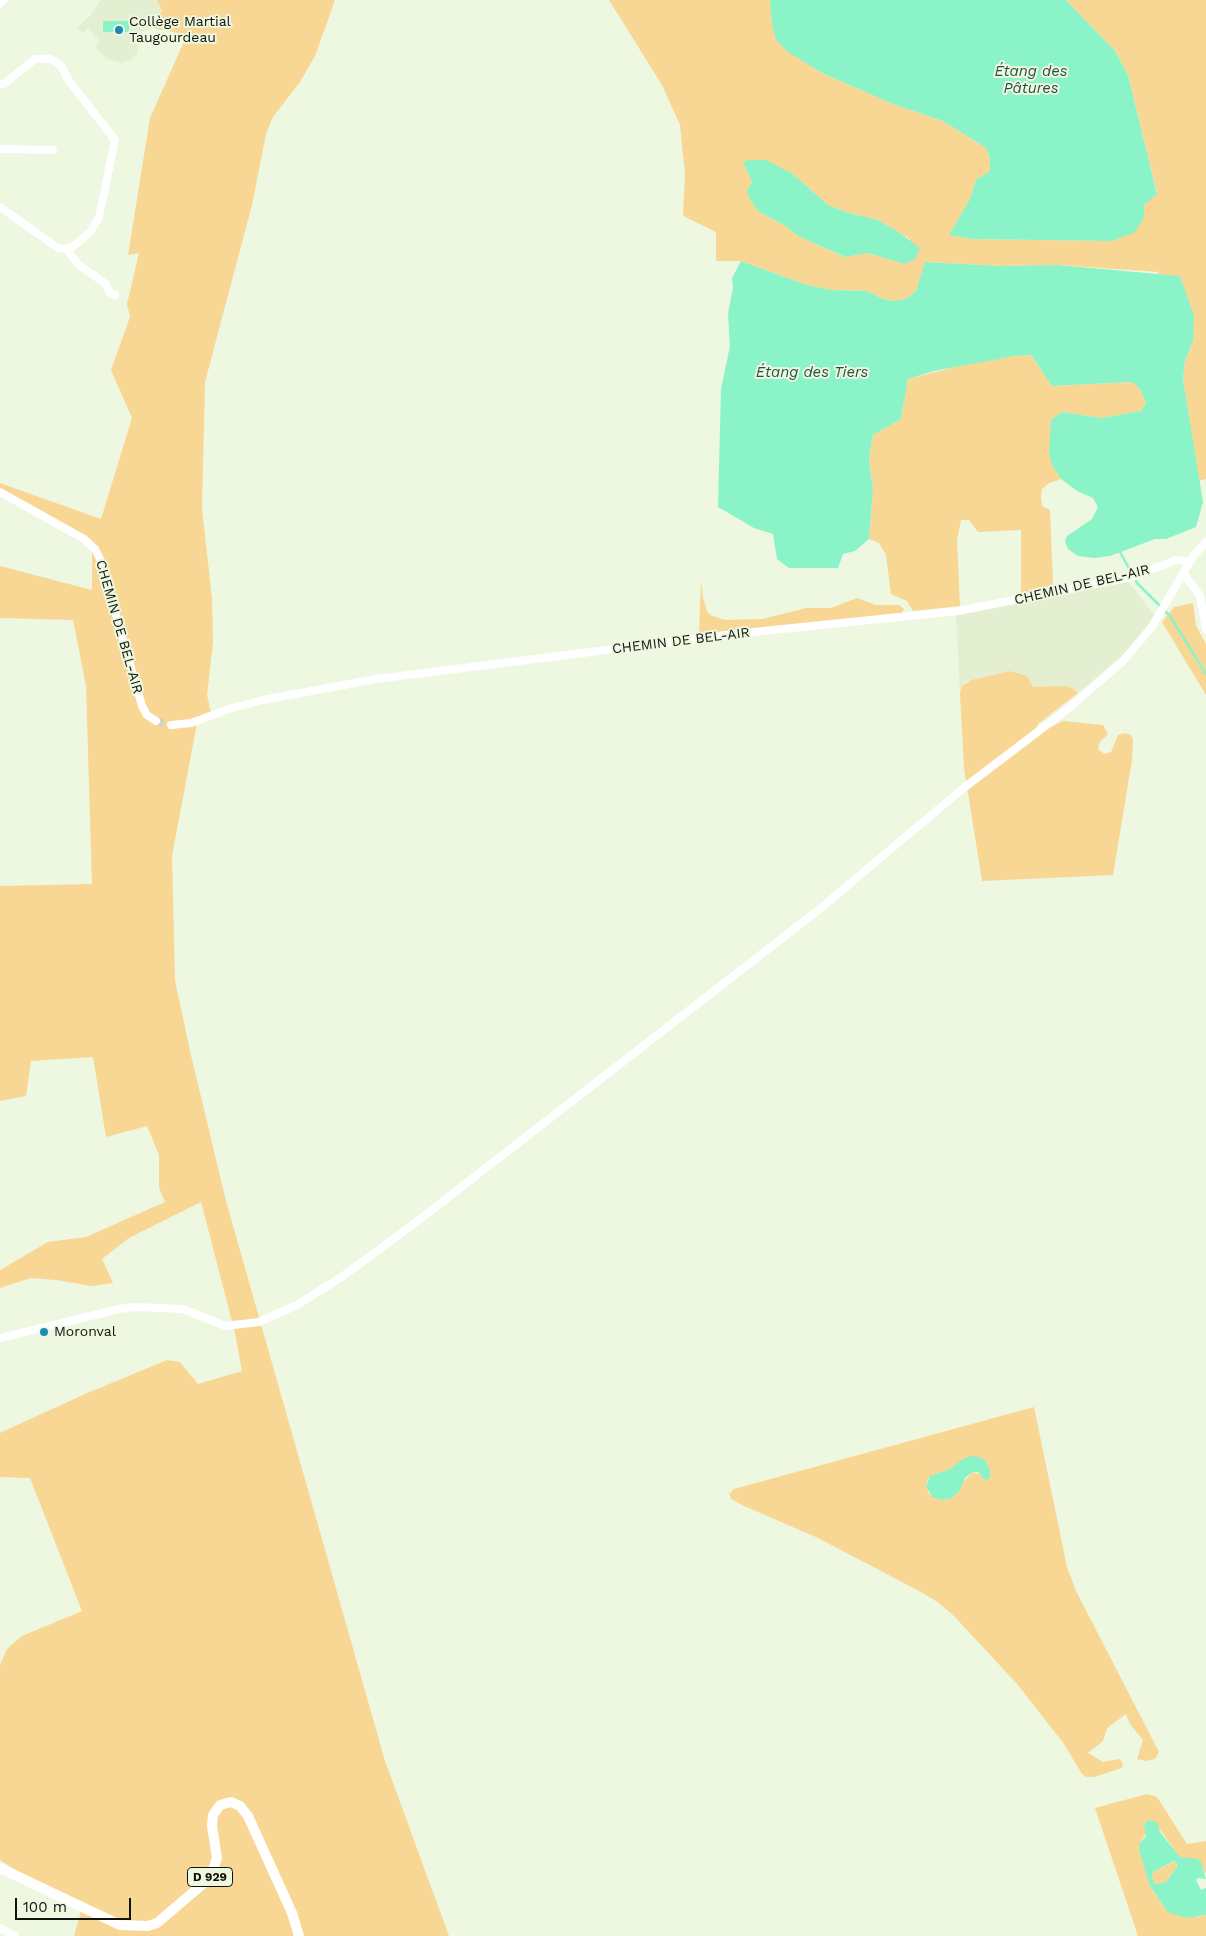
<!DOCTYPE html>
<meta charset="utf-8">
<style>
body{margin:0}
#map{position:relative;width:1206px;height:1936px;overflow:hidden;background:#eef7e0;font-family:"Work Sans",sans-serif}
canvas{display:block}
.scale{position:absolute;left:15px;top:1898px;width:116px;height:22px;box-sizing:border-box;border:2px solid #11140c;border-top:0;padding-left:6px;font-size:15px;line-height:18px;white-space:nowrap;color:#11140c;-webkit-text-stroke:4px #eef7e0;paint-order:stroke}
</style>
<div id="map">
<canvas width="1206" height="1936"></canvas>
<div class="scale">100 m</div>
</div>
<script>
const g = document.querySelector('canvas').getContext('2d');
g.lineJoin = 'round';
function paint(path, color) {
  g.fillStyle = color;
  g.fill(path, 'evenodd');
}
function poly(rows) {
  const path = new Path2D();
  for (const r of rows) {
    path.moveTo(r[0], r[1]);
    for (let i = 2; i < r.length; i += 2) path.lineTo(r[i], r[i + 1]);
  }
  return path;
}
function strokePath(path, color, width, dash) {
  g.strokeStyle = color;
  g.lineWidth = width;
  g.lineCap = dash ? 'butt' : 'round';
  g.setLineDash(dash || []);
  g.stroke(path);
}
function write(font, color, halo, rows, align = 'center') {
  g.font = font + ' "Work Sans",sans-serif';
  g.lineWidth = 4;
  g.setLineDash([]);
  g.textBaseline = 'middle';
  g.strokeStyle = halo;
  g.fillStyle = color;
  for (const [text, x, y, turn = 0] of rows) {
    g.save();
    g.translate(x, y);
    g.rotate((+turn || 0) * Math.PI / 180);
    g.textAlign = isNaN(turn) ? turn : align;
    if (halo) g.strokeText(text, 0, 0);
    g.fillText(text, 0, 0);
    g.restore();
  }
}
paint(poly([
 [101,0,206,0,187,34,153,28,140,32,137,54,130,60,121,63,107,59,95,46,100,41,88,29,83,33,77,27,90,16],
 [1127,580,1155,616,1126,652,1078,693,1064,686,1033,687,1027,676,1012,671,971,680,965,682,960,694,956,614]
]), '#e3efd0');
paint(poly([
 [157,0,335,0,315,56,300,82,273,117,266,134,252,205,205,382,202,508,212,599,213,642,207,695,211,713,198,718,172,856,175,980,190,1051,226,1201,385,1761,449,1936,74,1936,81,1911,0,1860,0,1665,7,1649,22,1636,82,1611,30,1478,0,1477,0,1433,85,1394,167,1360,180,1362,198,1384,242,1371,235,1333,201,1202,129,1238,102,1259,113,1283,92,1286,56,1280,31,1278,0,1288,0,1270,48,1242,86,1237,165,1202,159,1188,159,1155,147,1126,106,1137,93,1057,31,1061,26,1096,0,1101,0,886,92,884,86,686,73,620,0,618,0,566,92,590,92,541,0,490,0,483,101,519,132,418,111,370,130,317,127,304,139,253,128,255,150,118,187,35,153,28,162,10],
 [609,0,770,0,770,5,822,73,893,104,943,121,986,148,990,158,990,172,976,180,970,199,950,235,971,239,1111,241,1144,218,1144,205,1157,193,1128,75,1115,51,1066,0,1206,0,1206,479,1198,481,1183,379,1185,361,1193,341,1158,272,1058,265,1001,266,926,262,916,291,906,299,894,301,883,299,867,291,832,290,807,285,741,261,716,261,716,232,683,216,685,174,680,125,662,85],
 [744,162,781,169,793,174,828,205,849,213,878,220,900,233,910,239,904,264,868,253,844,257,798,236,787,227,758,211,747,190,752,182],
 [1031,355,1052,386,1133,382,1140,389,1146,403,1141,411,1102,418,1062,412,1052,465,1061,479,1049,483,1042,489,1041,497,1042,506,1050,510,1053,585,1021,595,1021,530,978,532,969,520,961,520,957,540,960,606,913,611,907,601,891,594,886,555,879,543,869,539,873,489,869,459,873,435,901,419,908,379,971,363,1015,356],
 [701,580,703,597,707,611,710,615,725,620,762,619,806,608,831,608,857,598,875,605,899,605,904,609,902,613,699,635],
 [1193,603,1196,626,1206,644,1206,695,1162,622,1174,607],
 [1011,671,1027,676,1033,687,1064,686,1072,688,1078,693,1038,724,1036,730,1043,731,1063,721,1103,725,1108,734,1100,742,1098,749,1104,754,1111,752,1118,735,1125,733,1131,735,1133,739,1132,760,1113,875,982,881,964,768,960,694,962,686,971,680],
 [1034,1407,1067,1567,1076,1591,1159,1752,1155,1759,1146,1761,1137,1759,1143,1740,1130,1724,1126,1714,1107,1728,1103,1741,1088,1753,1103,1762,1119,1759,1123,1763,1122,1768,1094,1777,1086,1777,1082,1774,1064,1744,1018,1685,954,1616,939,1603,921,1592,818,1538,744,1506,731,1499,729,1494,734,1489],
 [960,1461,990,1478,973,1472,963,1482,936,1499,929,1494,926,1486,928,1479,950,1469],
 [1147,1794,1157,1797,1187,1844,1206,1841,1206,1874,1198,1859,1183,1859,1179,1856,1158,1827,1146,1834,1141,1841,1153,1891,1165,1908,1172,1914,1198,1917,1206,1915,1206,1936,1138,1936,1095,1808],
 [1173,1862,1176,1862,1177,1867,1166,1882,1155,1884,1152,1878,1153,1872]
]), '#f8d795');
paint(poly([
 [770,0,1066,0,1115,51,1128,75,1157,194,1144,205,1144,218,1134,233,1111,241,971,239,949,235,970,199,976,180,990,171,990,158,986,148,943,121,893,104,822,73,788,52,776,40,772,24],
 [103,21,129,21,129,32,103,32],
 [751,160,766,160,793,174,828,205,849,213,878,220,900,233,920,248,915,259,904,264,868,253,845,257,798,236,787,227,758,211,749,198,747,190,752,182,743,162],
 [741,261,807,285,832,290,867,291,883,299,894,301,906,299,916,291,925,262,1001,266,1058,265,1180,276,1194,316,1193,341,1185,361,1183,379,1203,502,1196,527,1166,539,1155,539,1110,556,1094,558,1078,556,1068,549,1065,541,1067,536,1092,519,1098,507,1093,498,1077,491,1061,479,1052,465,1049,454,1051,420,1062,412,1102,418,1141,411,1146,403,1140,389,1132,382,1052,386,1031,355,1015,356,934,371,908,379,901,419,873,435,869,459,873,489,869,539,855,551,843,554,838,568,789,568,777,559,773,534,754,528,718,507,721,389,730,346,728,313,733,288,732,278],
 [970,1456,979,1457,985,1460,990,1470,990,1478,985,1480,978,1472,973,1472,965,1478,960,1490,952,1498,941,1500,932,1497,926,1486,930,1476,950,1469,960,1461],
 [1148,1820,1157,1822,1160,1832,1180,1857,1198,1859,1201,1862,1206,1879,1198,1878,1196,1880,1201,1890,1206,1888,1206,1915,1189,1918,1172,1914,1167,1911,1150,1886,1139,1850,1140,1843,1146,1836,1144,1825],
 [1174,1861,1177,1864,1177,1867,1166,1882,1155,1884,1152,1878,1153,1872]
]), '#8af3c8');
strokePath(poly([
 [1120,552,1137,583,1170,616,1206,674]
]), '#8af3c8', 2.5);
strokePath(poly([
 [156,721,171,725]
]), '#cdd5c0', 8, [8, 4]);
strokePath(poly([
 [0,4,4,0],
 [0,84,4,84,35,59,51,59,61,66,69,81,115,140,99,217,91,231,75,245,66,249,58,248,0,207],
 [0,149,53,150],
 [66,249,79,265,106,284,110,293,115,295],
 [0,492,84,539,95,549,100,559,142,706,147,715,156,721],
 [1184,574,1200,596,1206,629],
 [171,725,191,723,232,708,263,700,376,679,734,634,958,611,1132,577,1176,560,1190,562],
 [0,1338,119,1309,135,1307,183,1309,225,1326,259,1322,297,1305,343,1276,415,1223,821,908,961,790,1069,708,1123,661,1151,628,1194,555,1206,542],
 [0,1928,15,1936]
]), '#fff', 8);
strokePath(poly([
 [0,1868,120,1925,148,1926,157,1923,210,1878,217,1858,212,1826,213,1815,220,1805,231,1802,240,1806,248,1816,292,1913,299,1936]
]), '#fff', 10);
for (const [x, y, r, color] of [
 [119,30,5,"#1d8bb1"],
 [44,1332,5,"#1d8bb1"]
]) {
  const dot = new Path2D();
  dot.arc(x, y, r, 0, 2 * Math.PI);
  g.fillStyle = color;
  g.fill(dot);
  strokePath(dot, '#eef7e0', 2);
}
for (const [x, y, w] of [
 [210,1877,45]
]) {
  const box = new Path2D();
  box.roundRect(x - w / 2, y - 9.5, w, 19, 4);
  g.fillStyle = '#eef7e0';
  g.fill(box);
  strokePath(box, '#11140c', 1);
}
write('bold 12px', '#11140c', null, [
 ["D 929",210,1877]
]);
write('14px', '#11140c', '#eef7e0', [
 ["Collège Martial",129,22],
 ["Taugourdeau",129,38],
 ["Moronval",54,1332]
], 'left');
write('14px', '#11140c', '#eef7e0', [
 ["CHEMIN DE BEL-AIR",1082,585,-13],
 ["CHEMIN DE BEL-AIR",119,627,74],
 ["CHEMIN DE BEL-AIR",681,641,-7]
]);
write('italic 15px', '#255240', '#eef7e0', [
 ["Étang des",1031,72],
 ["Pâtures",1031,89],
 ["Étang des Tiers",812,373]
]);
</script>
